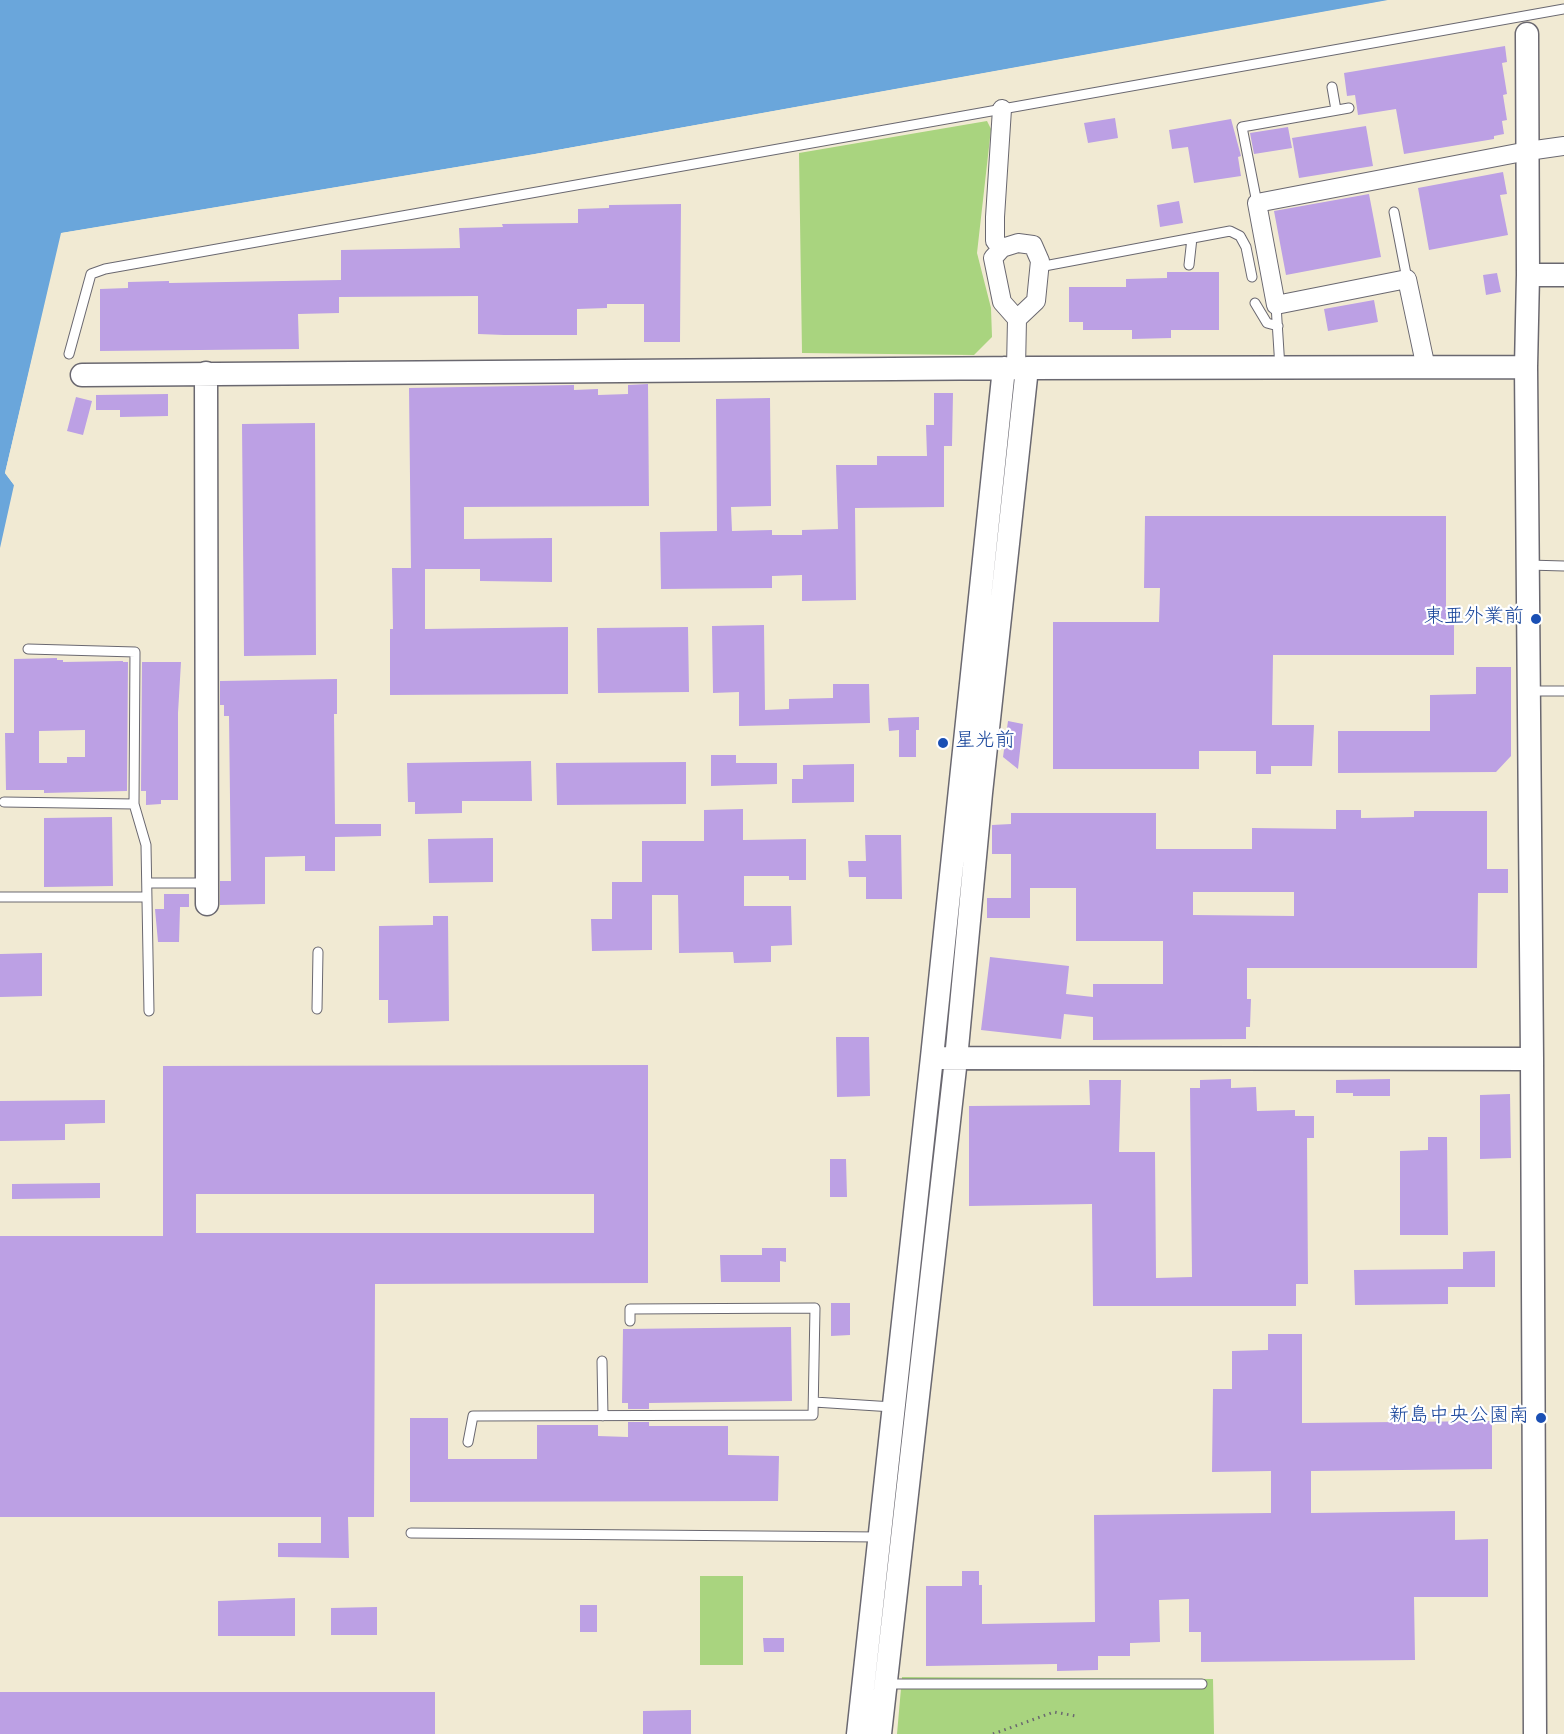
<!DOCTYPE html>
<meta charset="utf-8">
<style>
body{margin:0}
canvas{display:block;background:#f1ead3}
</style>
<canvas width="1564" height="1734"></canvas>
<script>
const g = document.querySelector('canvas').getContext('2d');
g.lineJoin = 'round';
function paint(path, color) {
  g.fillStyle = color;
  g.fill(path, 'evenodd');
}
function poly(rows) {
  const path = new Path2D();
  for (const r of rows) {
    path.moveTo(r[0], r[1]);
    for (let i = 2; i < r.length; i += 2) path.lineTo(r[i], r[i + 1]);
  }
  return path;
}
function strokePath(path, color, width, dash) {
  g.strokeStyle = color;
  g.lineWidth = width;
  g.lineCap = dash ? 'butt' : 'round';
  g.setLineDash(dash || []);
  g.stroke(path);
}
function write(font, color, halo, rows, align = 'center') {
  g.font = font + ' Dekko,"Klee One",sans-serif';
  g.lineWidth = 4.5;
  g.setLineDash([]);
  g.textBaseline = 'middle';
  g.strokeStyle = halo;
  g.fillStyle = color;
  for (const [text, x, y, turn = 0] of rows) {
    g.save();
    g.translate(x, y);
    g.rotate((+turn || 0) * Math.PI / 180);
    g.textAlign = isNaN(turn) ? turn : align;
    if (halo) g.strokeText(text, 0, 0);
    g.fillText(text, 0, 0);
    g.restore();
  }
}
paint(poly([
 [987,121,991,129,977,253,991,308,992,337,974,355,802,353,799,153],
 [700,1576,743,1576,743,1665,700,1665],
 [902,1677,1213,1679,1214,1734,897,1734]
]), '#a9d47f');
paint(poly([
 [0,0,1388,0,535,154,62,233,5,473,14,485,0,548]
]), '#6aa6db');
paint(poly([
 [1391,0,1388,3,535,157,64,236,8,472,17,484,14,485,5,473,61,233,535,154]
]), '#f1ead3');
paint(poly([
 [1505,46,1507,62,1502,63,1507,94,1503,95,1507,120,1502,121,1504,134,1494,136,1494,139,1404,154,1396,109,1358,115,1355,95,1347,96,1344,73],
 [1115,118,1118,138,1088,143,1084,123],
 [1231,119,1241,156,1238,157,1241,176,1194,183,1188,147,1172,149,1169,130],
 [1366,126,1373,166,1299,178,1292,138],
 [1288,127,1292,148,1254,154,1250,133],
 [1503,172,1507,194,1500,195,1508,235,1429,250,1418,188],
 [1369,194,1381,257,1286,275,1274,211],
 [1179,201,1183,223,1160,227,1157,205],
 [681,204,680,342,644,342,644,304,607,304,607,308,577,309,577,335,504,335,478,334,478,296,339,297,339,313,298,314,299,349,100,351,100,289,128,288,128,282,169,281,169,283,341,280,341,250,460,248,459,228,503,227,502,224,578,223,578,209,609,208,609,205],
 [1167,272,1219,272,1219,330,1171,330,1171,338,1132,339,1132,330,1083,330,1083,322,1069,322,1069,287,1126,287,1126,279,1167,278],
 [1497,273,1501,292,1486,295,1483,275],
 [1374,300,1378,322,1328,331,1324,309],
 [648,384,649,506,464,507,464,539,552,538,552,582,480,581,480,569,425,569,425,629,568,627,568,694,390,695,390,629,393,629,392,568,411,568,409,388,574,385,574,390,598,389,598,395,628,394,628,385],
 [934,393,953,393,952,446,944,446,944,507,855,508,856,600,802,601,802,575,772,576,772,588,661,589,660,532,717,531,716,399,770,398,771,506,731,507,732,531,772,530,772,535,802,535,802,530,838,529,836,465,877,465,877,456,927,456,926,425,934,425],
 [168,394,168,416,120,417,120,410,96,410,96,395],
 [76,397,92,401,83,435,67,431],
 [315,423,316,655,244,656,242,424],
 [1145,516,1446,516,1446,619,1454,619,1454,655,1273,655,1272,725,1314,725,1312,766,1271,766,1271,774,1256,774,1256,751,1199,751,1199,769,1053,769,1053,622,1159,622,1160,588,1144,588],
 [764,625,765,710,789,709,789,699,833,698,833,684,869,684,870,723,739,726,739,692,713,693,712,626],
 [688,627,689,692,598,693,597,628],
 [57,658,57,660,63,660,63,662,123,661,123,662,128,662,127,791,44,793,44,790,6,790,5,733,14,733,14,659],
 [85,730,85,757,67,757,67,763,39,763,39,731],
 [142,662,181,662,178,713,178,800,161,800,161,804,146,805,146,791,141,791],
 [1476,667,1511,667,1511,756,1496,772,1338,773,1338,731,1430,731,1430,695,1476,694],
 [337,679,337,714,334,714,335,824,381,824,381,836,335,837,335,871,305,871,305,856,265,857,265,904,220,905,220,881,231,881,229,716,224,716,224,705,220,705,220,681],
 [919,717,919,730,916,730,916,757,899,757,899,730,889,731,888,718],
 [1008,721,1023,724,1018,769,1003,757],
 [711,755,736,755,736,763,777,763,777,784,711,786],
 [531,761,532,801,462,801,462,813,415,814,415,802,408,802,407,763],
 [686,762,686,804,557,805,556,763],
 [854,764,854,802,792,803,792,779,803,779,803,765],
 [743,809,743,840,806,839,806,880,789,880,789,876,744,876,744,906,791,906,792,945,771,946,771,962,734,963,733,952,679,953,678,895,652,895,652,950,592,951,591,919,612,919,612,882,642,882,642,841,704,841,704,810],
 [1336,810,1361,810,1361,818,1414,817,1414,811,1487,811,1487,869,1508,869,1508,893,1478,893,1477,968,1247,968,1247,999,1251,999,1250,1027,1246,1027,1246,1039,1093,1040,1093,1017,1064,1014,1061,1039,981,1030,990,957,1069,966,1066,994,1093,997,1093,984,1163,984,1163,941,1076,941,1076,888,1030,888,1030,918,987,918,987,898,1011,898,1011,854,992,854,992,825,1011,824,1011,813,1156,813,1156,849,1252,849,1252,828,1336,829],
 [1193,892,1294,892,1294,916,1193,915],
 [112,817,113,886,44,887,44,818],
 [865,835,901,835,902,899,866,899,866,877,849,877,848,861,866,861],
 [493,838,493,882,429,883,428,839],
 [164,894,189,894,189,907,180,907,179,942,158,942,155,909,164,909],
 [433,916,448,916,449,1021,388,1023,388,1000,379,1000,379,926,433,925],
 [42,953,42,996,0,997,0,954],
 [836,1037,869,1037,870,1096,837,1097],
 [648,1065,648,1283,375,1284,374,1517,348,1517,349,1558,278,1557,278,1543,321,1543,321,1517,0,1517,0,1236,163,1236,163,1066],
 [196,1194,594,1194,594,1233,196,1233],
 [1231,1079,1231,1088,1256,1087,1257,1111,1295,1110,1295,1116,1314,1116,1314,1138,1307,1138,1308,1284,1296,1284,1296,1306,1093,1306,1092,1204,969,1206,969,1106,1090,1105,1089,1080,1121,1080,1119,1152,1155,1152,1156,1278,1192,1277,1190,1088,1200,1088,1200,1080],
 [1390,1079,1390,1096,1353,1096,1353,1093,1336,1093,1336,1080],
 [1510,1094,1511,1158,1480,1159,1480,1095],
 [105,1100,105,1123,65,1124,65,1140,0,1141,0,1101],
 [1428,1137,1447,1137,1448,1235,1400,1235,1400,1151,1428,1150],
 [830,1159,846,1159,847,1197,830,1197],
 [100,1183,100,1198,12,1199,12,1184],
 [762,1248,786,1248,786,1262,780,1261,780,1282,721,1282,720,1255,762,1255],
 [1495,1251,1495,1287,1448,1287,1448,1304,1355,1305,1354,1270,1463,1269,1463,1252],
 [831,1303,850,1303,850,1335,831,1336],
 [791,1327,792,1401,649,1403,649,1409,628,1409,628,1403,622,1403,623,1329],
 [1268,1334,1302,1334,1302,1423,1492,1421,1492,1469,1311,1471,1311,1513,1455,1511,1455,1540,1488,1539,1488,1597,1414,1597,1415,1660,1201,1662,1201,1632,1189,1632,1189,1599,1159,1600,1160,1642,1130,1643,1130,1656,1098,1656,1098,1670,1057,1671,1057,1664,926,1666,926,1586,962,1586,962,1571,979,1571,979,1585,982,1585,982,1624,1095,1622,1094,1515,1271,1513,1271,1471,1212,1472,1213,1389,1232,1389,1232,1351,1268,1350],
 [410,1418,448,1418,448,1459,537,1459,537,1425,598,1425,598,1436,628,1437,628,1422,649,1422,649,1426,728,1426,728,1455,779,1456,778,1501,410,1502],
 [295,1598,295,1636,218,1636,218,1601],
 [580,1605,597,1605,597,1632,580,1632],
 [377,1607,377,1635,331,1635,331,1608],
 [763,1638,784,1638,784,1652,764,1652],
 [0,1692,435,1692,435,1734,0,1734],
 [691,1710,691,1734,643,1734,643,1711]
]), '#bca0e4');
const service = poly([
 [1332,87,1336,110],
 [1257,203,1242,127,1349,108],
 [1394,212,1407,279],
 [1189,265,1192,238],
 [1039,267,1230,231,1240,236,1246,247,1252,277],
 [1255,303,1267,323,1278,326],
 [1276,305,1280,368],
 [69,354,91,274,105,269,1564,9],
 [1528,565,1564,566],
 [28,649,135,652,134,804],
 [1530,691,1564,691],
 [4,802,134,804,146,845,149,1011],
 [147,883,207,883],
 [0,897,147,897],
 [317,1009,318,952],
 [602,1361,603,1416],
 [814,1402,893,1407],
 [468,1442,473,1416,813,1415,815,1308,630,1309,630,1321],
 [411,1533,879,1537],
 [886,1684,1202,1684]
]);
const minor = poly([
 [1002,109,995,217,995,241,1002,248],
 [1016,368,1017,319,1036,301,1040,261,1033,245,1018,243,1002,248,993,258,1002,302,1017,319],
 [1426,368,1407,279,1276,305,1257,203,1528,151,1564,146]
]);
const tertiary = poly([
 [1527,34,1528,275,1526,367,1532,1059,1535,1734],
 [1528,275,1564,275],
 [206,373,207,904],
 [82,375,1027,368,1526,367],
 [943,1058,1532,1059],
 [858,1734,932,1057,1004,368],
 [880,1734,956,1059,981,793,1027,368]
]);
strokePath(service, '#6a6870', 11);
strokePath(minor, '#6a6870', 20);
strokePath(tertiary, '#6a6870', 25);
strokePath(poly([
 [993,1734,1054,1712,1076,1716]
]), '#6a6870', 3, [1.5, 4.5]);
strokePath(service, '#fff', 9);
strokePath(minor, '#fff', 18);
strokePath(tertiary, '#fff', 22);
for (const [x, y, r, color] of [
 [1536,619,6,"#1a4fb4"],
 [943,743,6,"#1a4fb4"],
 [1541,1418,6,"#1a4fb4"]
]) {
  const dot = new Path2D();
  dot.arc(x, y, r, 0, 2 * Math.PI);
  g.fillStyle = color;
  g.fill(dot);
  strokePath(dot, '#fff', 2);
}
write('20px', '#164399', '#fff', [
 ["東亜外業前",1524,619],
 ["星光前",955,743,"left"],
 ["新島中央公園南",1529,1418]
], 'right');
</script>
